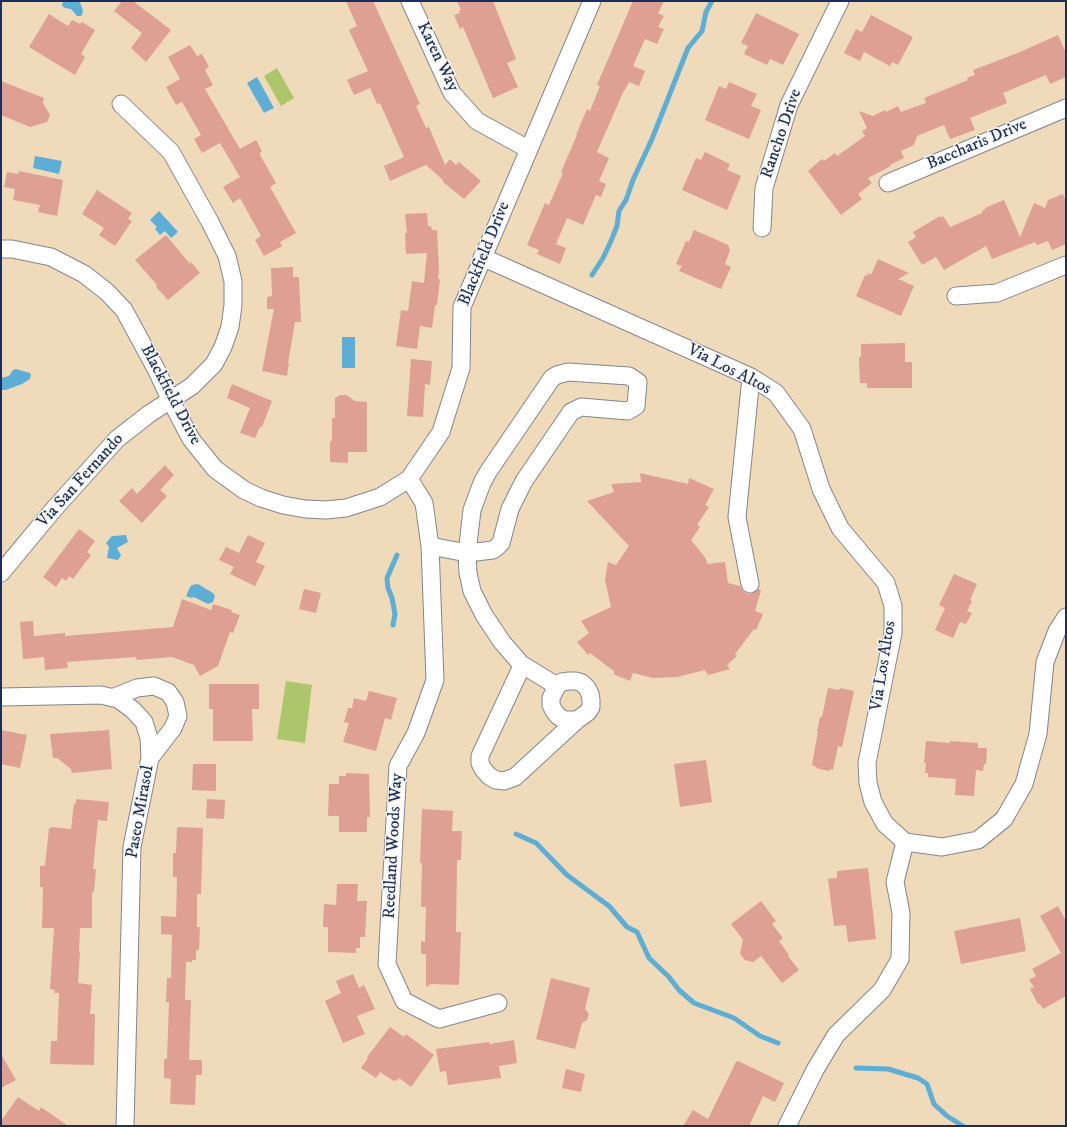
<!DOCTYPE html>
<style>
body{margin:0}
#map{position:relative;width:1067px;height:1127px;overflow:hidden;background:#efdbba;font-family:"IM FELL DW Pica",serif}
canvas{display:block}
.frame{position:absolute;inset:0;border:2px solid #1b2f5e;pointer-events:none}
</style>
<div id="map">
<canvas width="1067" height="1127"></canvas>
<div class="frame"></div>
</div>
<script>
const g = document.querySelector('canvas').getContext('2d');
g.lineJoin = 'round';
function paint(path, color) {
  g.fillStyle = color;
  g.fill(path, 'evenodd');
}
function poly(rows) {
  const path = new Path2D();
  for (const r of rows) {
    path.moveTo(r[0], r[1]);
    for (let i = 2; i < r.length; i += 2) path.lineTo(r[i], r[i + 1]);
  }
  return path;
}
function strokePath(path, color, width, dash) {
  g.strokeStyle = color;
  g.lineWidth = width;
  g.lineCap = dash ? 'butt' : 'round';
  g.setLineDash(dash || []);
  g.stroke(path);
}
function write(font, color, halo, rows, align = 'center') {
  g.font = font + ' "IM FELL DW Pica",serif';
  g.lineWidth = 3;
  g.setLineDash([]);
  g.textBaseline = 'middle';
  g.strokeStyle = halo;
  g.fillStyle = color;
  for (const [text, x, y, turn = 0] of rows) {
    g.save();
    g.translate(x, y);
    g.rotate((+turn || 0) * Math.PI / 180);
    g.textAlign = isNaN(turn) ? turn : align;
    if (halo) g.strokeText(text, 0, 0);
    g.fillText(text, 0, 0);
    g.restore();
  }
}
paint(poly([
 [277,68,294,98,281,106,264,76],
 [286,681,312,685,305,743,277,739]
]), '#adc66b');
paint(poly([
 [63,1,78,1,80,2,83,11,82,15,81,16,77,16,71,9,65,8,62,6],
 [257,77,274,108,264,113,247,83],
 [35,156,62,161,59,174,33,168],
 [159,211,178,232,171,238,165,231,160,235,155,229,157,227,150,220],
 [342,337,355,337,355,368,342,368],
 [16,369,30,373,31,375,30,379,22,384,6,390,1,390,1,378,9,376,13,370],
 [126,535,128,542,117,548,121,555,118,560,107,558,109,547,106,543,112,536],
 [198,584,213,593,215,596,213,602,208,604,194,597,191,598,186,596,190,587,192,585]
]), '#5caed7');
strokePath(poly([
 [592,275,603,258,611,241,617,226,619,211,626,200,633,180,652,139,688,48,702,31,706,12,712,1],
 [393,625,395,614,392,598,388,588,387,578,397,555],
 [516,834,536,843,567,875,609,906,627,927,637,932,649,958,669,977,679,990,694,1003,734,1018,760,1036,778,1043],
 [856,1068,888,1069,918,1078,927,1084,934,1104,947,1116,963,1126]
]), '#5caed7', 5);
paint(poly([
 [122,1,133,1,171,30,146,62,131,48,142,33,114,11],
 [346,1,373,1,420,104,416,106,426,128,429,127,445,165,450,159,456,165,459,162,481,181,464,199,443,182,443,180,426,165,390,181,384,166,404,157,380,103,377,104,370,88,354,95,347,80,368,71,349,30,357,26],
 [457,1,493,1,516,59,507,63,518,87,493,98,463,27,460,29,454,15,460,13,459,11,461,10],
 [633,1,664,1,658,13,664,16,658,27,664,29,657,44,645,39,633,66,645,71,639,86,629,82,625,90,624,90,597,152,609,158,599,181,606,184,601,197,596,195,583,225,567,218,556,244,566,248,560,264,537,254,539,250,527,245,545,203,549,205,563,173,561,172,577,135,576,135,587,109,590,111,600,86,597,85],
 [756,13,799,34,783,65,770,59,767,65,744,54,748,46,741,43],
 [49,14,68,26,72,20,80,24,82,22,95,30,81,54,85,57,75,75,29,47],
 [871,15,913,37,898,65,892,62,890,66,864,52,860,61,844,53,856,29,862,32],
 [1058,35,1066,53,1066,77,1050,84,1046,75,1003,93,1007,103,970,118,975,130,950,139,944,125,917,136,914,145,901,151,904,158,890,165,891,166,868,178,872,183,858,194,862,199,841,215,808,171,822,159,824,161,835,153,837,156,865,136,862,131,867,128,859,111,873,116,885,110,886,112,898,106,901,112,926,103,924,98,968,80,967,78,975,75,973,70,1015,54],
 [190,45,197,56,202,54,209,67,205,70,213,85,205,89,240,149,256,140,262,151,260,153,260,155,276,183,270,187,296,233,280,242,282,246,264,256,255,240,261,236,240,198,233,203,223,187,240,177,220,143,202,153,194,139,201,135,182,102,176,105,166,87,180,79,168,57],
 [1,81,44,98,43,103,50,115,47,122,30,127,1,115],
 [729,82,757,94,751,106,761,110,749,139,705,120,719,86,726,89],
 [705,152,730,164,727,170,741,176,727,210,682,190,696,158,701,160],
 [19,171,63,180,57,216,38,212,40,205,13,200,15,189,4,187,7,172,18,174],
 [97,190,132,213,128,219,132,221,115,246,99,235,104,228,82,214],
 [1063,194,1066,202,1066,244,1052,250,1048,241,1037,245,1035,242,992,259,986,246,944,270,936,257,922,265,908,242,916,237,913,232,940,216,941,218,943,216,950,227,982,213,982,211,986,209,985,208,1004,200,1020,237,1034,203,1045,208,1048,200],
 [427,213,428,226,431,226,432,230,437,230,439,270,438,279,440,279,437,305,435,305,432,328,420,326,417,349,396,346,401,310,408,311,412,281,424,283,427,253,406,254,405,233,407,233,405,214],
 [694,230,728,245,730,250,725,264,731,267,721,289,679,271,682,266,676,264,686,241,689,242],
 [166,235,190,264,191,262,200,273,168,300,156,287,157,285,135,260],
 [878,259,909,273,898,279,914,286,901,316,856,296,865,275,867,276,868,273,871,275],
 [293,267,293,277,299,277,301,322,295,322,288,363,289,363,287,376,262,371,274,309,267,309,267,297,272,296,271,268],
 [905,343,905,362,912,362,912,388,867,388,867,383,860,383,859,357,861,357,861,344],
 [411,359,432,361,430,385,425,384,423,417,407,416],
 [232,384,272,401,262,427,260,427,255,438,240,433,250,408,227,398],
 [340,395,346,395,355,401,367,402,367,452,348,452,348,463,330,462,330,441,332,441,332,418,335,418,335,398],
 [165,465,174,475,160,490,167,496,142,523,119,501,132,488,137,494],
 [640,473,688,484,689,478,714,489,705,505,709,507,697,525,700,527,691,540,704,556,708,564,725,562,728,583,740,586,743,591,747,594,752,594,758,589,761,590,755,611,763,614,756,630,754,629,735,654,737,656,727,665,730,669,708,675,705,670,677,677,653,678,633,673,630,681,613,674,615,672,590,653,588,655,577,642,589,633,581,621,611,607,605,580,608,562,616,565,629,546,587,501,614,492,611,484,641,482],
 [79,529,95,541,87,552,91,555,73,579,69,576,66,581,62,578,56,587,43,577],
 [248,535,265,543,256,562,265,566,255,586,230,574,234,567,219,560,226,547,239,553],
 [954,574,977,584,970,600,972,601,967,611,972,613,966,624,960,622,953,638,935,630,945,608,939,605],
 [304,589,321,593,316,613,299,609],
 [182,599,211,610,213,604,232,610,231,612,240,615,233,633,230,632,218,666,200,676,194,665,172,657,137,660,136,657,67,662,68,668,45,670,44,657,23,659,20,622,33,621,34,636,65,633,65,636,173,627],
 [209,684,259,684,259,709,252,709,253,741,213,741,213,709,209,709],
 [828,688,839,690,840,688,854,691,842,747,838,746,833,770,830,769,829,771,816,768,817,767,812,765,818,731,817,731,820,717,822,717],
 [369,691,397,698,391,720,385,718,376,751,343,742,349,723,344,722,348,708,352,708,354,698,366,701],
 [1,730,27,735,20,768,1,764],
 [109,730,112,769,72,773,71,769,57,758,53,758,50,734],
 [926,741,950,743,950,741,978,743,978,748,987,748,986,764,984,764,983,771,976,770,974,796,955,795,956,779,928,777,928,773,925,773,926,763,924,763],
 [706,760,712,802,680,807,674,764],
 [193,764,216,764,216,791,192,790],
 [346,773,369,774,370,817,367,817,367,832,339,832,339,816,328,816,329,784,339,784,339,776,346,776],
 [76,799,109,802,107,821,98,820,93,869,96,869,94,892,92,892,92,928,80,928,79,952,80,952,78,983,92,985,90,1014,95,1014,94,1065,50,1064,51,1041,57,1041,59,993,54,993,55,990,50,989,54,928,42,928,43,887,40,887,40,866,45,866,49,828,51,829,51,827,71,829,74,803,76,804],
 [207,799,225,800,224,819,206,818],
 [422,809,453,811,452,831,462,831,461,860,457,860,456,932,461,932,459,985,431,984,426,987,426,954,421,954,421,941,425,942,426,907,421,907,422,863,420,863],
 [177,827,203,828,201,894,197,894,197,927,200,927,199,950,196,950,196,960,192,960,192,962,186,962,185,1000,191,1000,189,1060,202,1060,202,1075,196,1075,195,1105,170,1104,171,1079,164,1078,164,1059,167,1059,169,1002,166,1002,167,978,171,978,172,935,161,934,161,916,176,917,177,877,173,877,173,853,176,853],
 [868,868,876,939,848,942,846,925,834,926,828,879,837,878,837,871],
 [337,884,358,884,357,901,367,901,365,937,360,937,360,948,356,948,356,953,328,952,328,927,323,927,324,904,336,905],
 [761,901,776,921,772,924,783,938,779,941,789,955,788,956,799,970,782,983,761,956,753,962,745,960,740,954,743,940,731,924],
 [1058,906,1066,921,1066,996,1043,1009,1040,1004,1038,1004,1030,989,1034,987,1029,980,1036,976,1032,969,1061,953,1040,916],
 [1020,918,1026,951,961,964,954,931],
 [353,974,359,988,364,985,375,1009,357,1016,365,1034,343,1043,325,1001,341,993,336,981],
 [551,978,590,988,585,1009,589,1014,587,1020,582,1023,575,1049,536,1039],
 [390,1027,404,1037,406,1034,434,1055,411,1087,399,1078,396,1081,395,1080,394,1081,380,1072,376,1078,361,1068,368,1058,367,1057],
 [514,1040,517,1063,499,1066,501,1078,448,1085,446,1071,440,1072,436,1049,489,1042,490,1044],
 [1,1054,16,1080,1,1088],
 [738,1061,784,1083,775,1102,763,1096,749,1126,683,1126,693,1110,708,1119,736,1062],
 [566,1069,585,1074,581,1092,562,1088],
 [18,1097,39,1111,41,1107,68,1126,1,1126,1,1121]
]), '#dda092');
const minor = poly([
 [410,1,452,93,477,121,528,149],
 [888,183,1066,108],
 [762,228,764,188,789,105,840,1],
 [1,249,12,249,51,257,84,274,107,292,124,310,156,369,170,399,191,439,215,469,244,490,261,498,283,505,305,509,326,510,346,508,380,497,409,479,441,432,461,368,462,307,592,1],
 [482,257,751,377,776,393,802,429,821,489,840,528,886,583,893,606,893,633,867,763,868,783,873,802,885,824,905,842,942,847,978,840,1004,819,1024,784,1038,734,1045,662,1057,631,1066,617],
 [956,296,997,293,1066,265],
 [409,479,424,503,430,546,435,680,416,733,398,766,387,964,404,1001,439,1019,498,1003],
 [430,546,467,553,493,550,497,547,501,543,510,509,524,481,571,412,581,407,628,411,636,406,638,382,629,376,568,372,557,375,552,378,488,472,482,483,472,510,467,553,468,573,472,591,484,615,502,642,521,664,521,668,480,756,480,763,483,769,489,776,496,780,504,781,515,777,577,720,588,712,591,707,591,700,590,694,587,688,582,683,576,681,569,681,562,682,557,686,551,698,551,705,554,711,558,716,564,720,577,720],
 [1,573,54,509,117,439,149,414,192,386,214,364,223,347,230,327,233,305,233,281,227,256,210,222,171,152,121,104],
 [750,584,737,517,751,377],
 [521,664,557,686],
 [1,697,101,695,118,699,133,710,144,722,149,738,150,758,132,847,125,1126],
 [112,698,137,688,154,686,168,692,175,702,178,716,173,728,150,758],
 [787,1126,815,1070,836,1035,882,990,900,959,901,913,895,882,905,842]
]);
strokePath(minor, '#85858c', 19);
strokePath(minor, '#fff', 17);
write('17px', '#1b2f5e', '#f6f6f2', [
 ["Karen Way",437,57,64],
 ["Rancho Drive",782,134,-71],
 ["Baccharis Drive",977,145,-23],
 ["Blackfield Drive",485,254,-68],
 ["Via Los Altos",729,370,27],
 ["Blackfield Drive",170,395,62],
 ["Via San Fernando",81,481,-48],
 ["Via Los Altos",884,666,-81],
 ["Paseo Mirasol",141,812,-80],
 ["Reedland Woods Way",394,846,-87]
]);
</script>
